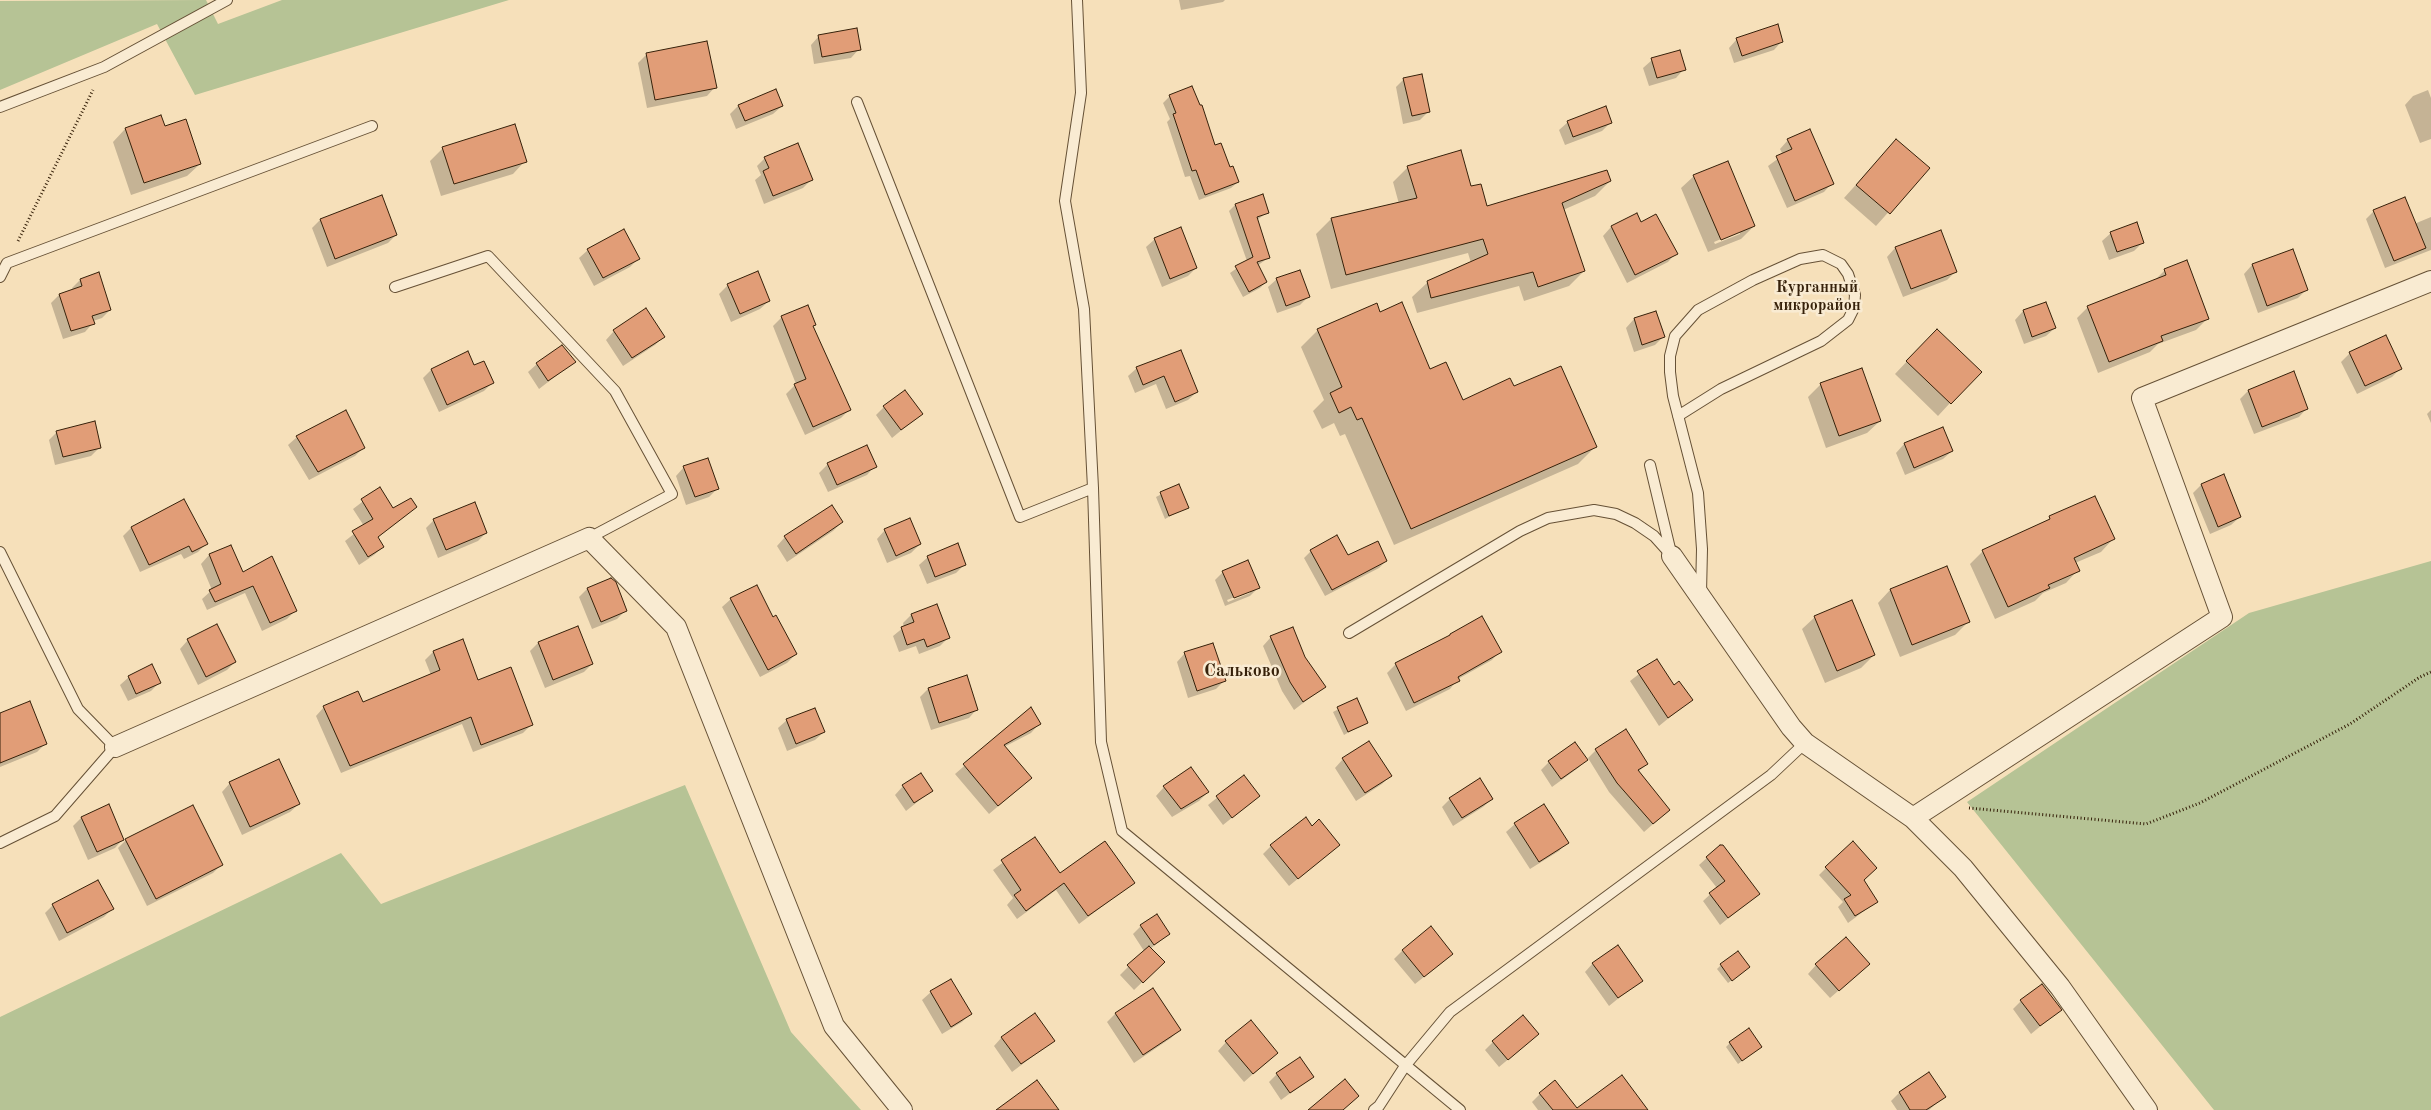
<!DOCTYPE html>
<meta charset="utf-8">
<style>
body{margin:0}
canvas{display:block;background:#f6e0ba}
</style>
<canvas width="2431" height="1110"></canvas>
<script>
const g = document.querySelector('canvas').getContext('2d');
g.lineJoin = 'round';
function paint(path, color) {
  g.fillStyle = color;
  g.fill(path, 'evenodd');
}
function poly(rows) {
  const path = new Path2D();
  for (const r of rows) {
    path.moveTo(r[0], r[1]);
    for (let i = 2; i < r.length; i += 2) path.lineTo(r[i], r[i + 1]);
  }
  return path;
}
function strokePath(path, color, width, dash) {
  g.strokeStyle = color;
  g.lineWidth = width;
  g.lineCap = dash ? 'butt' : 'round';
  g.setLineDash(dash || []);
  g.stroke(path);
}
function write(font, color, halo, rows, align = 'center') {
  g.font = font + ' "Old Standard TT",serif';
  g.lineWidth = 5;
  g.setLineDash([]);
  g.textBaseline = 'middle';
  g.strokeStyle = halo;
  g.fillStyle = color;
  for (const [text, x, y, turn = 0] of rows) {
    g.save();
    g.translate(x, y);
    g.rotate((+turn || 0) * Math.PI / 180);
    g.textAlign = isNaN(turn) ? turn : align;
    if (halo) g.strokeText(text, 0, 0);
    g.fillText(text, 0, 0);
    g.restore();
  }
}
paint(poly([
 [206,0,218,24,282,0,509,0,195,95,157,24,0,90,0,1],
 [2431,561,2431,1110,2214,1110,1967,802,2249,613],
 [685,785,791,1032,861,1110,0,1110,0,1017,341,853,381,904]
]), '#b6c395');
paint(poly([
 [1179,0,1225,0,1223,2,1181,10],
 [819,36,859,49,851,58,814,64,811,45],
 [1737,39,1782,41,1774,50,1734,63,1729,48],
 [646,55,715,87,707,96,647,108,638,63],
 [1652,60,1684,69,1676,78,1649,86,1643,68],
 [1404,79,1428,112,1420,120,1403,124,1396,87],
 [2428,90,2431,98,2431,139,2420,143,2405,105,2413,96],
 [1170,96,1229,168,1238,182,1231,188,1199,200,1190,176,1185,177,1167,122,1170,119,1163,103],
 [738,106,782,106,773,114,736,129,730,114],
 [1568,122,1611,122,1602,131,1565,145,1559,130],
 [164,128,200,164,187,176,131,195,113,142,125,129],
 [1788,140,1832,183,1824,192,1787,208,1768,166,1783,155,1780,149],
 [1896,140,1928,168,1876,226,1844,198],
 [443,148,525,161,513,174,441,196,430,161],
 [765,158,811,180,803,188,764,204,755,180,761,175,757,166],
 [1408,167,1470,187,1486,208,1610,181,1595,196,1563,210,1584,271,1569,286,1524,301,1519,286,1417,313,1412,297,1428,282,1471,263,1468,253,1331,289,1316,234,1331,219,1399,204,1393,182],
 [1694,176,1754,226,1741,239,1708,252,1681,188],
 [1740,231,1740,234,1715,244,1714,242],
 [1262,196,1268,212,1257,220,1268,258,1257,266,1266,282,1260,288,1243,297,1230,273,1247,261,1229,211,1235,205],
 [2374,211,2414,224,2431,217,2431,250,2385,268,2366,219],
 [1637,215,1641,223,1676,253,1668,262,1627,283,1603,236,1611,227],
 [320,220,396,235,388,243,327,267,312,228],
 [1940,231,1956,271,1947,280,1903,297,1887,257,1895,248],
 [2111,233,2143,242,2134,251,2109,260,2102,241],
 [1155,239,1196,268,1188,276,1162,287,1146,247],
 [588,250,638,259,630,267,594,286,579,258],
 [2292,251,2306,290,2298,298,2258,313,2244,274,2252,265],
 [2165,270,2207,319,2196,330,2158,344,2150,352,2098,373,2077,318,2088,307,2154,281],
 [1277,279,1308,297,1300,305,1277,313,1268,287],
 [80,280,110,310,102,318,93,321,93,323,85,332,63,339,51,303,59,295,73,290,72,288],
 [728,285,769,301,760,309,731,322,719,294],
 [2046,303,2055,328,2046,336,2024,344,2015,320,2023,311],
 [1376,305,1379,313,1429,371,1462,401,1513,388,1595,447,1578,464,1394,545,1345,434,1340,436,1334,423,1322,429,1313,411,1324,400,1301,347,1318,330],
 [808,307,812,327,849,410,841,418,805,435,786,394,796,384,773,326,781,318],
 [1656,312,1663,337,1655,345,1634,352,1626,328,1634,319],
 [614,331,664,336,655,345,623,366,606,340],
 [1924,343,1950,403,1938,416,1895,374],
 [1180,351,1197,392,1188,400,1166,409,1156,384,1135,393,1128,376,1137,368],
 [467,353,473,367,492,383,484,391,439,412,423,378,431,370],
 [2350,353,2400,369,2392,377,2357,394,2341,362],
 [574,362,539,389,528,372,537,364],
 [1821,384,1880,421,1867,433,1826,448,1808,397],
 [2248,391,2307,408,2299,417,2254,434,2240,399],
 [884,407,921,414,892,438,876,415],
 [2431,410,2431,423,2427,414],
 [1942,428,1952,451,1943,459,1905,475,1896,453,1904,444],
 [57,432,100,447,91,456,55,465,49,440],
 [297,437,364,447,355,456,309,480,288,445],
 [828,464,875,466,867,475,828,492,819,473],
 [684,467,718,488,709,497,686,505,676,476],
 [1179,485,1187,507,1165,519,1156,497],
 [2201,485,2240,517,2231,525,2210,534,2193,493],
 [379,489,393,510,416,507,377,538,383,547,374,555,359,565,345,541,364,526,353,509],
 [2095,497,2113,539,2101,552,2075,563,2078,570,2066,583,2043,593,2035,601,1995,619,1970,564,1983,551],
 [434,520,486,533,478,541,438,558,426,528],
 [842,522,833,531,787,562,777,546,785,537],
 [131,528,206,544,198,552,184,559,181,554,140,572,123,536],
 [885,530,920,544,911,553,887,563,877,539],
 [230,546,242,574,295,611,287,619,262,631,245,593,207,610,202,599,212,590,201,564,209,555],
 [1311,551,1347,556,1386,561,1379,568,1325,596,1304,558],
 [928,557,965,564,956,573,927,584,919,565],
 [1946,568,1968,622,1955,635,1900,657,1878,603,1890,590],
 [1223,572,1258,588,1250,596,1225,606,1215,580],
 [1250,591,1250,593,1228,602,1227,600],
 [611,579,626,610,617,619,592,629,579,597,587,589],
 [731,599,772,618,796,654,787,663,760,677,722,607],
 [911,615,948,638,940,646,919,654,916,646,899,652,893,636,904,627,903,623],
 [1815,617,1874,655,1861,668,1825,683,1802,629],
 [577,627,592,664,584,672,545,688,530,651,538,643],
 [1271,637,1304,657,1324,687,1294,710,1282,691,1263,646],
 [1446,639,1500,651,1492,660,1458,679,1450,689,1406,711,1387,673,1395,665],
 [188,640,235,662,227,670,198,685,180,649],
 [433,652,478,681,531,725,523,733,473,752,462,724,341,773,316,716,324,707,362,703,431,675,425,660],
 [1185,653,1224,681,1216,689,1188,698,1177,662],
 [1657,660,1674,687,1691,700,1659,726,1630,681],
 [966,676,977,709,969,718,931,730,920,697,928,689],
 [129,677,159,683,151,691,128,701,120,685],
 [1356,700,1366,722,1344,735,1333,712],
 [1031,708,1039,724,1031,733,1004,747,1022,786,989,814,955,774],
 [0,714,46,743,37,752,0,767],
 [787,720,824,732,815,740,787,751,778,728],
 [1596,750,1647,764,1638,772,1660,818,1644,832,1609,792,1588,758,1578,768,1552,787,1541,770,1549,762,1586,760],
 [1343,759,1390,776,1382,784,1356,801,1335,768],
 [1244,776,1259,796,1223,825,1208,805],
 [230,783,299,804,290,812,242,835,222,792],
 [903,786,931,791,906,811,895,795],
 [1164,787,1208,792,1199,801,1172,817,1156,796],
 [1450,799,1492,799,1483,807,1453,826,1442,807],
 [81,818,123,839,115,848,88,860,73,826],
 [1515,824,1567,842,1559,851,1530,869,1506,832],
 [1312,827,1339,845,1289,886,1263,854,1271,846],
 [1034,839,1060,875,1133,883,1079,924,1056,890,1017,919,1007,905,1013,898,993,870],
 [126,840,221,865,213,873,147,906,118,848],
 [1720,846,1758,894,1720,925,1703,901,1717,888,1699,865],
 [1826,868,1862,880,1876,902,1848,923,1838,907,1843,902,1819,875],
 [53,905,112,909,104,917,59,941,45,913],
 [1141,926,1169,934,1150,949,1163,962,1134,990,1120,975,1144,951,1133,934],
 [1402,951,1443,962,1415,984,1394,959],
 [1593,963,1641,980,1609,1006,1585,972],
 [1721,965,1744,971,1728,983,1717,969],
 [1816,965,1860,972,1830,998,1808,974],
 [950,981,970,1014,962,1022,942,1034,922,1000,931,992],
 [1152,990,1179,1030,1171,1038,1134,1063,1107,1022,1115,1014],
 [2021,1001,2060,1010,2031,1034,2013,1009],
 [1002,1037,1053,1041,1012,1072,994,1046],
 [1226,1042,1277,1053,1244,1082,1218,1051],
 [1493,1042,1529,1042,1499,1067,1485,1050],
 [1730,1043,1761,1047,1738,1064,1726,1047],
 [1277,1074,1312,1077,1281,1100,1269,1082],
 [1929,1074,1944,1097,1929,1110,1897,1110,1891,1101,1899,1093],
 [1540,1094,1577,1110,1538,1110,1532,1102]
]), '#0003');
const building = poly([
 [1778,24,1783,42,1742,56,1736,38,1778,24],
 [857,28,861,50,822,57,818,35,857,28],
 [707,41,717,88,655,100,646,53,707,41],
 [1680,50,1686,70,1657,78,1651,58,1680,50],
 [1422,74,1430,112,1412,116,1403,78,1422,74],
 [1192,86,1200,105,1202,105,1215,145,1221,143,1230,167,1233,166,1239,182,1205,195,1196,170,1192,171,1173,114,1176,113,1169,95,1192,86],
 [776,89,783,106,745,121,738,105,776,89],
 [1606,106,1612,123,1573,137,1567,121,1606,106],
 [161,115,165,126,186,119,201,164,144,183,125,128,161,115],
 [515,124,527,162,454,184,442,147,515,124],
 [1810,129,1834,184,1795,201,1776,156,1792,149,1787,139,1810,129],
 [1896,139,1930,168,1890,214,1856,185,1896,139],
 [798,143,813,180,773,196,763,171,769,168,764,157,798,143],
 [1461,150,1471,186,1481,184,1487,206,1607,170,1611,181,1562,203,1585,271,1538,287,1533,272,1431,298,1427,281,1488,254,1483,239,1346,275,1331,218,1417,198,1407,166,1461,150],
 [1728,161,1755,226,1721,240,1693,175,1728,161],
 [1263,194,1269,213,1257,217,1270,258,1257,262,1267,282,1249,292,1235,266,1253,257,1235,204,1263,194],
 [382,195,397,235,335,259,320,219,382,195],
 [2405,197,2426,248,2394,261,2373,210,2405,197],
 [1637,213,1641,222,1656,214,1678,254,1635,275,1611,226,1637,213],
 [2137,222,2144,243,2117,252,2110,232,2137,222],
 [1181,227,1197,268,1170,279,1154,238,1181,227],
 [624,229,640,259,603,278,587,249,624,229],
 [1941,230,1957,272,1911,289,1895,247,1941,230],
 [2293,249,2308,290,2267,306,2252,264,2293,249],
 [2187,260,2209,319,2161,336,2163,341,2109,362,2087,306,2166,275,2164,269,2187,260],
 [1300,270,1310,297,1286,306,1276,278,1300,270],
 [758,271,770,301,740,314,727,284,758,271],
 [99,272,111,310,92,316,95,324,71,331,59,294,82,286,80,279,99,272],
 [1402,302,1430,369,1446,362,1463,400,1510,378,1514,386,1561,366,1597,447,1411,529,1362,418,1357,420,1351,407,1339,413,1330,393,1342,387,1317,329,1377,303,1380,312,1402,302],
 [2046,302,2056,328,2032,337,2023,310,2046,302],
 [808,305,816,325,813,326,851,410,813,427,794,384,806,379,781,316,808,305],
 [646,308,665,337,632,358,613,330,646,308],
 [1656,311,1665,337,1642,345,1634,318,1656,311],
 [1937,329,1982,372,1951,404,1906,361,1937,329],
 [2386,335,2402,369,2365,386,2349,352,2386,335],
 [562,345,576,362,548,381,536,363,562,345],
 [1181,350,1198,392,1175,402,1164,376,1143,385,1136,367,1181,350],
 [468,351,474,365,484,361,494,383,447,405,431,369,468,351],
 [1862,368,1881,421,1839,436,1820,383,1862,368],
 [2294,371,2308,409,2262,427,2248,390,2294,371],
 [905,390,923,414,901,430,883,406,905,390],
 [346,410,365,448,318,472,296,436,346,410],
 [95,421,101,448,63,457,56,431,95,421],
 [1943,427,1953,451,1914,468,1904,443,1943,427],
 [867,445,877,467,837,485,827,463,867,445],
 [708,458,719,489,695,497,683,466,708,458],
 [2224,474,2241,517,2218,527,2201,484,2224,474],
 [1179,484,1189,508,1169,516,1160,492,1179,484],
 [380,487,393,508,411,498,417,507,378,537,384,547,368,557,352,531,373,519,361,499,380,487],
 [2095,496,2115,539,2074,558,2080,571,2048,585,2050,588,2008,607,1982,550,2050,519,2049,516,2095,496],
 [184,499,208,544,192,552,189,546,149,565,131,527,184,499],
 [475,502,487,533,446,550,433,519,475,502],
 [832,505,843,522,796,554,784,536,832,505],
 [910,518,921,544,896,556,884,529,910,518],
 [1337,535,1348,555,1378,541,1387,561,1332,590,1310,550,1337,535],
 [958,543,966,565,935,577,927,556,958,543],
 [231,545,243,572,272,556,297,611,270,623,253,586,215,602,209,590,221,584,209,554,231,545],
 [1248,560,1260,588,1234,598,1222,571,1248,560],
 [1947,566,1970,622,1912,645,1890,589,1947,566],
 [611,578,616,582,627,611,601,622,587,588,611,578],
 [757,585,773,617,776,615,797,654,768,670,730,598,757,585],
 [1852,600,1875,655,1837,671,1814,616,1852,600],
 [937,604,950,638,927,647,924,639,907,645,901,627,914,622,911,614,937,604],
 [1482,616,1502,652,1458,677,1460,681,1414,703,1395,663,1450,635,1450,634,1482,616],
 [217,624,236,662,206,677,187,639,217,624],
 [578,626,593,664,553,680,538,642,578,626],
 [1293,627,1305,657,1326,687,1303,702,1290,682,1270,636,1293,627],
 [463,639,478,680,511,667,533,725,481,745,471,717,350,766,323,706,358,691,363,702,440,670,433,651,463,639],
 [1213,643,1226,681,1197,691,1184,652,1213,643],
 [1657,659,1674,685,1679,681,1693,700,1668,718,1637,671,1657,659],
 [152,664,161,683,136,694,128,676,152,664],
 [967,675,978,710,939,723,928,688,967,675],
 [1357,698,1368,723,1348,732,1337,707,1357,698],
 [30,701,47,744,0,763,0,713,30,701],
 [1031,707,1041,724,1004,745,1032,778,998,806,963,764,1031,707],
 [815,708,825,732,796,744,786,719,815,708],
 [1626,729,1648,764,1638,770,1670,810,1653,824,1617,783,1595,749,1626,729],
 [1369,741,1392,776,1365,793,1342,758,1369,741],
 [1575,742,1588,760,1561,779,1548,761,1575,742],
 [279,759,300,804,250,827,229,782,279,759],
 [1191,767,1209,792,1181,809,1163,786,1191,767],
 [921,773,933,791,914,803,902,785,921,773],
 [1244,775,1260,796,1232,818,1216,796,1244,775],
 [1480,778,1493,799,1462,818,1449,798,1480,778],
 [109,804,124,840,97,852,81,817,109,804],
 [1544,804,1569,843,1539,862,1514,823,1544,804],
 [193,805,223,865,156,899,125,839,193,805],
 [1306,817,1312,826,1319,819,1340,845,1298,879,1270,845,1306,817],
 [1035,837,1060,873,1105,841,1135,883,1088,916,1064,883,1026,911,1014,895,1021,890,1001,860,1035,837],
 [1853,841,1877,868,1864,880,1878,902,1855,916,1844,899,1851,895,1825,867,1853,841],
 [1720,845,1723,845,1760,894,1728,918,1709,893,1725,881,1706,857,1720,845],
 [98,880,114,909,67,933,52,904,98,880],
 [1157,914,1170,934,1154,945,1140,925,1157,914],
 [1431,926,1453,954,1424,977,1402,950,1431,926],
 [1846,937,1870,964,1839,991,1815,964,1846,937],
 [1618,945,1643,981,1618,998,1592,963,1618,945],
 [1149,946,1165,962,1143,983,1127,965,1149,946],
 [1738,951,1750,967,1732,981,1720,964,1738,951],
 [951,979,972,1014,951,1027,930,991,951,979],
 [2042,984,2062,1010,2040,1026,2020,1000,2042,984],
 [1153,988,1181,1030,1143,1055,1115,1013,1153,988],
 [1035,1013,1055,1041,1021,1064,1001,1037,1035,1013],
 [1523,1015,1539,1034,1508,1060,1492,1041,1523,1015],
 [1251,1020,1278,1053,1253,1074,1225,1041,1251,1020],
 [1749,1028,1762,1047,1742,1061,1729,1042,1749,1028],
 [1300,1057,1314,1077,1290,1093,1276,1073,1300,1057],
 [1929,1072,1946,1097,1926,1110,1910,1110,1899,1092,1929,1072],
 [1622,1075,1648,1110,1553,1110,1539,1093,1555,1080,1577,1108,1622,1075],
 [1345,1079,1359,1096,1343,1110,1308,1110,1345,1079],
 [1037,1080,1059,1110,996,1110,1037,1080]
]);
paint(building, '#e19d77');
strokePath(building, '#36210a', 1);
const lane = poly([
 [1077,0,1081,93,1065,201,1084,309,1093,488,1101,742,1122,831,1460,1110],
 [857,102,1020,517,1093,488],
 [0,107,104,67,227,0],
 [0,277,7,263,372,126],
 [395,287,488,256,615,391,672,494,589,538],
 [1678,416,1721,389,1821,341,1848,320,1854,308,1855,295,1848,274,1841,264,1823,255,1800,259,1753,280,1698,310,1675,336,1670,356,1670,372,1673,396,1698,493,1702,549,1701,593],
 [1650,465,1671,553],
 [0,552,78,709,115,747,55,816,0,843],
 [1349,633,1520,531,1548,518,1594,510,1616,514,1635,523,1654,536,1672,556],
 [1374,1110,1379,1106,1405,1066,1450,1012,1771,775,1805,743]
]);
const street = poly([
 [1672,556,1791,727,1805,743,1913,818,1963,868,2060,987,2147,1110],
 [115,747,589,538,676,627,834,1026,902,1110],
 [1913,818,2222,617,2142,398,2431,281]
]);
strokePath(lane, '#665136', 12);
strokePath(street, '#665136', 22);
strokePath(poly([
 [18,241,93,90],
 [1969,808,2146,824,2200,803,2350,724,2420,677,2431,672]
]), '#36210a', 3, [1, 2.5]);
strokePath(lane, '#f9ebd2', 10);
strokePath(street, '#f9ebd2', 20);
write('bold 16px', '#36210a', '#f9ebd2', [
 ["Курганный",1817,288],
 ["микрорайон",1817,306]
]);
write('bold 18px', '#36210a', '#f9ebd2', [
 ["Сальково",1242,671]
]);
</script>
